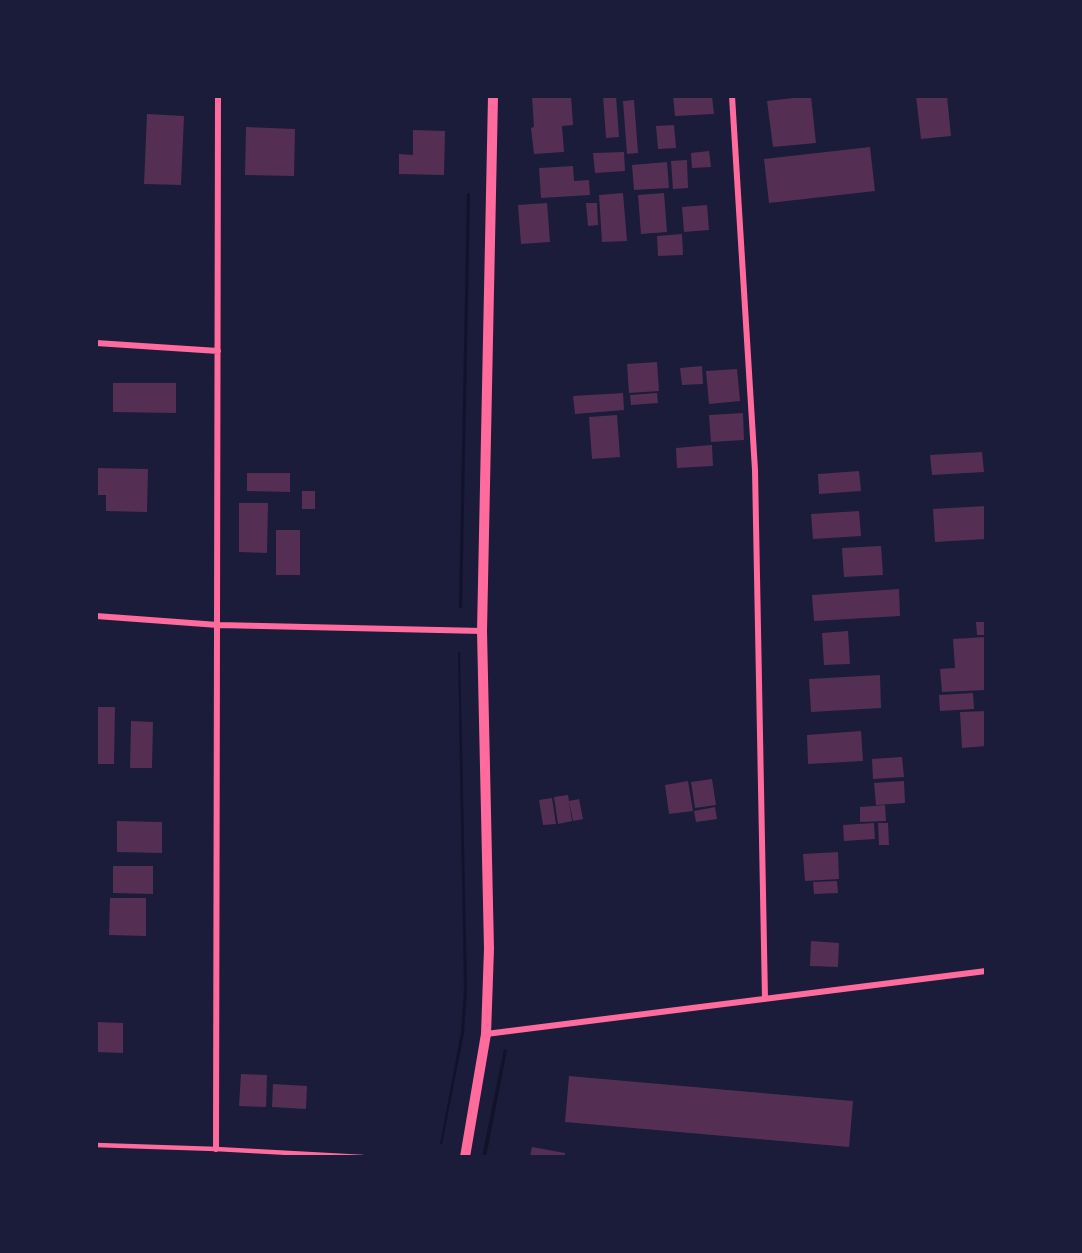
<!DOCTYPE html>
<style>
body{margin:0}
#map{position:relative;width:1082px;height:1253px;overflow:hidden;background:#1b1b3a;font-family:Manrope,sans-serif}
canvas{display:block}
.frame{position:absolute;inset:0;border:98px solid #1b1b3a;pointer-events:none}
</style>
<div id="map">
<canvas width="1082" height="1253"></canvas>
<div class="frame"></div>
</div>
<script>
const g = document.querySelector('canvas').getContext('2d');
g.lineJoin = 'round';
function paint(path, color) {
  g.fillStyle = color;
  g.fill(path, 'evenodd');
}
function poly(rows) {
  const path = new Path2D();
  for (const r of rows) {
    path.moveTo(r[0], r[1]);
    for (let i = 2; i < r.length; i += 2) path.lineTo(r[i], r[i + 1]);
  }
  return path;
}
function strokePath(path, color, width, dash) {
  g.strokeStyle = color;
  g.lineWidth = width;
  g.lineCap = dash ? 'butt' : 'round';
  g.setLineDash(dash || []);
  g.stroke(path);
}
paint(poly([
 [467,193,470,194,462,608,459,608],
 [458,652,460,652,467,989,464,1033,442,1144,440,1144,461,1033,464,989],
 [504,1049,507,1050,486,1157,482,1157]
]), '#12122b');
paint(poly([
 [571,96,573,125,562,126,564,152,534,154,531,128,534,127,532,97],
 [603,96,616,96,619,137,606,138],
 [673,96,712,96,714,114,675,116],
 [811,96,816,143,773,147,767,101],
 [916,96,947,96,951,136,921,139],
 [634,100,638,153,627,154,623,101],
 [147,114,184,116,181,185,144,184],
 [674,125,676,148,658,149,656,126],
 [246,127,295,129,294,176,245,175],
 [413,130,445,131,444,175,399,174,399,154,413,155],
 [870,147,875,191,769,203,764,159],
 [709,151,711,167,692,168,691,153],
 [624,152,625,171,595,173,593,153],
 [687,160,688,188,673,189,671,161],
 [667,162,669,188,634,190,632,165],
 [573,166,574,181,589,180,590,195,541,198,539,168],
 [623,193,627,241,602,242,599,195],
 [664,193,667,232,641,234,638,195],
 [547,203,550,242,521,244,518,205],
 [586,203,597,203,598,225,588,226],
 [707,205,709,230,684,232,682,207],
 [682,234,683,255,658,256,657,236],
 [657,362,659,391,629,393,627,364],
 [702,366,703,384,682,385,680,368],
 [737,369,740,401,709,404,706,371],
 [113,383,176,383,176,413,113,412],
 [623,393,624,410,575,414,573,396],
 [657,393,658,403,631,405,630,395],
 [743,413,744,440,711,442,709,415],
 [617,415,620,457,592,459,589,417],
 [712,445,713,466,677,468,676,448],
 [982,452,984,472,932,475,930,455],
 [96,468,148,469,147,512,106,511,106,495,96,495],
 [859,471,861,491,819,494,818,474],
 [247,473,290,473,290,492,247,491],
 [302,491,315,491,315,509,302,509],
 [239,503,268,503,267,553,239,552],
 [986,506,986,539,935,542,933,509],
 [859,511,861,536,813,539,811,514],
 [276,530,300,530,300,575,276,575],
 [881,546,883,575,844,577,842,548],
 [899,589,900,616,814,621,812,595],
 [976,622,986,622,986,635,977,635],
 [848,631,850,664,824,665,822,633],
 [986,637,986,690,942,692,940,669,955,668,953,639],
 [880,675,881,708,811,712,809,679],
 [973,693,974,709,940,711,939,695],
 [96,707,115,707,114,764,96,764],
 [986,711,986,746,962,748,960,712],
 [131,721,153,722,152,768,130,768],
 [861,731,863,761,808,764,807,735],
 [902,757,904,777,873,779,872,759],
 [712,779,716,805,695,808,691,782],
 [688,781,693,811,669,814,665,785],
 [904,781,905,803,876,805,874,783],
 [568,795,572,821,558,824,554,797],
 [552,798,556,824,543,825,539,800],
 [579,799,583,819,573,821,569,801],
 [885,805,886,821,860,822,860,807],
 [715,807,717,819,696,822,694,811],
 [117,821,162,822,162,853,117,852],
 [874,823,875,839,844,841,843,825],
 [878,823,888,823,889,845,879,845],
 [838,852,839,879,805,881,803,854],
 [113,866,153,866,153,894,113,893],
 [837,881,838,893,814,894,813,882],
 [110,898,146,898,146,936,109,935],
 [811,941,839,943,838,967,810,966],
 [96,1022,123,1023,123,1053,96,1052],
 [241,1074,267,1075,266,1107,239,1106],
 [569,1076,853,1101,849,1147,565,1122],
 [273,1084,307,1086,306,1109,272,1107],
 [532,1147,565,1153,565,1157,530,1157]
]), '#542f53');
strokePath(poly([
 [96,1145,216,1149,363,1157]
]), '#ff6b9d', 4.5);
strokePath(poly([
 [732,96,755,470,765,999],
 [96,343,218,351],
 [96,616,218,625,482,631],
 [486,1034,986,971],
 [216,1149,218,96]
]), '#ff6b9d', 6);
strokePath(poly([
 [465,1157,486,1034,489,949,482,631,493,96]
]), '#ff6b9d', 10);
</script>
